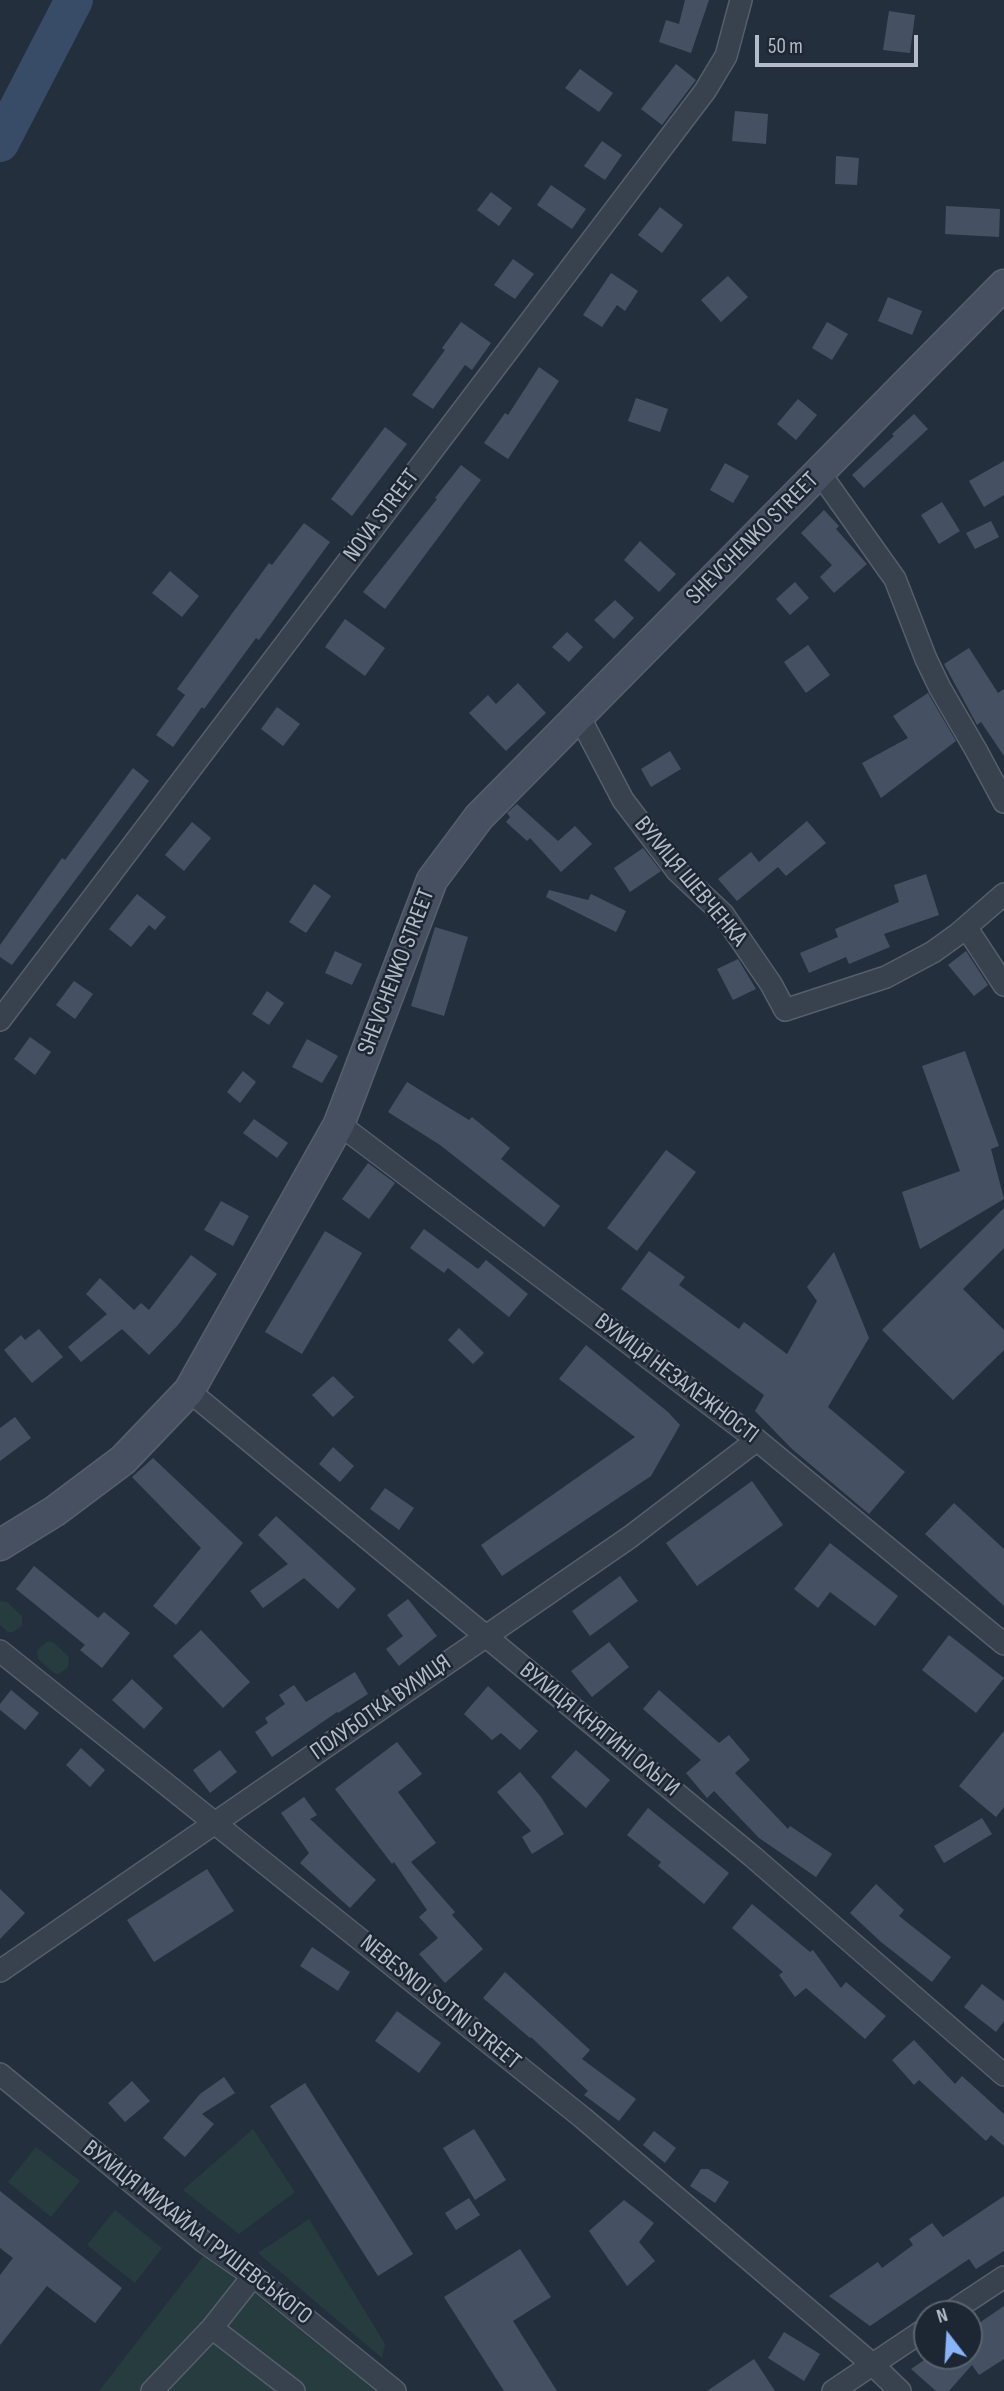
<!DOCTYPE html>
<meta charset="utf-8">
<style>
body{margin:0}
#map{position:relative;width:1004px;height:2391px;overflow:hidden;background:#242f3e;font-family:"Sofia Sans Condensed",sans-serif}
canvas{display:block}
.north{position:absolute;left:913px;top:2300px;width:70px;height:70px;box-sizing:border-box;background:#1d2633;border:2px solid #59626f;border-radius:50%;rotate:343deg;font-size:19px;font-weight:700;line-height:28px;text-align:center;color:#b4bcc9}
.north::after{content:'';display:block;margin:auto;width:24px;height:32px;background:#8ab4f8;clip-path:polygon(50% 0,100% 100%,50% 72%,0 100%)}
.scale{position:absolute;left:755px;top:35px;width:163px;height:32px;box-sizing:border-box;border:4px solid #b4bcc9;border-top:0;padding-left:9px;font-size:21px;line-height:24px;white-space:nowrap;color:#b4bcc9;-webkit-text-stroke:5px #1d2633;paint-order:stroke}
</style>
<div id="map">
<canvas width="1004" height="2391"></canvas>
<div class="north">N</div>
<div class="scale">50 m</div>
</div>
<script>
const g = document.querySelector('canvas').getContext('2d');
g.lineJoin = 'round';
function paint(path, color) {
  g.fillStyle = color;
  g.fill(path, 'evenodd');
}
function poly(rows) {
  const path = new Path2D();
  for (const r of rows) {
    path.moveTo(r[0], r[1]);
    for (let i = 2; i < r.length; i += 2) path.lineTo(r[i], r[i + 1]);
  }
  return path;
}
function strokePath(path, color, width, dash) {
  g.strokeStyle = color;
  g.lineWidth = width;
  g.lineCap = dash ? 'butt' : 'round';
  g.setLineDash(dash || []);
  g.stroke(path);
}
function write(font, color, halo, rows, align = 'center') {
  g.font = font + ' "Sofia Sans Condensed",sans-serif';
  g.lineWidth = 5;
  g.setLineDash([]);
  g.textBaseline = 'middle';
  g.strokeStyle = halo;
  g.fillStyle = color;
  for (const [text, x, y, turn = 0] of rows) {
    g.save();
    g.translate(x, y);
    g.rotate((+turn || 0) * Math.PI / 180);
    g.textAlign = isNaN(turn) ? turn : align;
    if (halo) g.strokeText(text, 0, 0);
    g.fillText(text, 0, 0);
    g.restore();
  }
}
paint(poly([
 [0,1601,7,1602,22,1616,22,1626,13,1632,8,1632,0,1625],
 [48,1641,54,1643,69,1657,68,1667,59,1674,54,1673,38,1659,37,1650],
 [253,2129,295,2192,239,2234,183,2190],
 [36,2147,80,2181,51,2217,8,2182],
 [115,2210,162,2248,135,2283,87,2245],
 [309,2219,385,2344,382,2358,258,2253],
 [205,2254,376,2391,99,2391]
]), '#263c3f');
strokePath(poly([
 [0,143,74,0]
]), '#394c67', 38);
paint(poly([
 [685,0,709,0,691,53,659,42,666,20,679,24],
 [889,11,915,15,910,53,883,50],
 [676,64,696,80,662,125,641,109],
 [580,69,613,93,599,112,565,88],
 [735,111,768,114,766,144,732,141],
 [602,141,622,155,605,180,584,166],
 [836,156,859,158,857,185,835,184],
 [551,185,586,209,572,229,537,205],
 [491,192,512,208,499,226,477,210],
 [946,206,1000,209,999,237,945,234],
 [660,207,683,225,662,253,638,235],
 [513,259,534,274,515,299,494,285],
 [611,273,638,291,625,311,617,305,602,327,583,315],
 [728,276,748,297,721,322,701,300],
 [888,297,922,311,912,335,878,321],
 [461,322,491,343,472,370,465,365,433,409,412,395,445,350,442,348],
 [827,322,848,334,832,360,812,348],
 [539,367,559,381,508,459,484,443,505,413,508,415],
 [636,398,668,409,660,432,628,421],
 [798,399,817,415,796,440,777,424],
 [914,414,928,429,864,488,852,475,894,436,892,434],
 [385,427,407,444,352,516,331,499],
 [1004,461,1004,495,984,507,969,481],
 [725,463,749,476,733,503,710,490],
 [461,465,481,480,385,609,363,592,437,499,435,498],
 [942,502,960,531,939,544,921,515],
 [824,510,839,526,836,529,867,564,834,593,820,577,832,565,801,533],
 [991,521,999,537,975,549,966,533],
 [304,523,330,542,259,640,256,638,204,709,202,707,173,747,156,735,185,695,177,689,269,563,272,565],
 [640,541,676,574,659,592,624,560],
 [170,571,199,596,182,617,152,593],
 [795,582,809,598,790,615,776,599],
 [615,600,634,618,614,639,594,620],
 [345,619,385,648,365,676,325,647],
 [567,632,583,647,569,662,552,647],
 [808,645,830,675,806,693,784,662],
 [969,648,998,693,1004,689,1004,756,981,722,977,725,944,664],
 [518,683,546,713,506,751,469,713,488,695,496,704],
 [928,693,956,741,881,798,862,763,908,738,893,716],
 [277,707,300,724,283,746,261,729],
 [670,751,681,769,651,787,641,769],
 [133,768,149,781,12,965,0,957,0,945,62,858,65,860],
 [517,804,558,841,575,826,592,844,561,872,530,838,527,841,506,822,510,817,507,813],
 [807,821,826,843,786,876,778,867,737,901,718,879,751,852,759,862],
 [192,822,211,838,184,871,165,855],
 [643,848,661,871,630,892,614,868],
 [926,874,939,915,884,934,890,947,849,964,846,957,809,973,800,953,838,937,835,929,899,902,894,885],
 [314,884,331,896,306,933,289,922],
 [549,890,588,900,591,894,626,911,616,932,546,897],
 [137,894,166,917,155,930,149,925,131,947,109,929],
 [435,927,468,937,444,1016,411,1006],
 [335,951,362,964,352,985,325,973],
 [966,951,988,985,974,996,948,965],
 [738,959,756,989,733,1000,717,969],
 [74,981,93,994,75,1019,56,1005],
 [267,991,284,1003,269,1025,252,1014],
 [30,1037,51,1052,35,1075,14,1059],
 [307,1039,338,1056,322,1083,292,1067],
 [965,1051,999,1146,991,1149,1004,1199,920,1249,902,1192,960,1171,922,1066],
 [243,1071,256,1082,240,1103,227,1092],
 [407,1082,469,1120,472,1117,510,1148,501,1159,560,1206,544,1227,440,1145,388,1112],
 [254,1119,288,1143,277,1158,243,1133],
 [666,1150,696,1172,637,1251,607,1228],
 [368,1163,395,1183,369,1219,342,1199],
 [221,1201,249,1216,233,1246,204,1230],
 [1004,1208,1004,1248,963,1289,1004,1330,1004,1350,953,1400,882,1330],
 [424,1229,478,1269,486,1260,528,1294,509,1317,448,1268,444,1273,410,1248],
 [325,1231,362,1253,302,1354,265,1332],
 [649,1251,685,1277,679,1285,739,1329,744,1322,787,1354,817,1301,807,1287,834,1252,869,1338,828,1407,905,1472,869,1514,792,1449,755,1411,764,1395,621,1289],
 [191,1255,217,1274,178,1325,149,1355,122,1329,81,1362,68,1347,107,1314,86,1294,100,1278,134,1310,141,1303,149,1310],
 [459,1328,484,1353,473,1364,448,1340],
 [39,1329,63,1357,32,1383,4,1350,21,1335,25,1340],
 [586,1345,668,1412,680,1425,651,1476,502,1576,481,1545,635,1437,559,1379],
 [333,1376,354,1397,333,1417,312,1395],
 [15,1417,31,1438,0,1461,0,1428],
 [333,1447,354,1466,340,1482,319,1464],
 [153,1458,243,1543,176,1625,153,1606,201,1548,132,1477],
 [752,1481,783,1525,697,1586,666,1543],
 [385,1488,414,1508,399,1530,370,1509],
 [954,1503,1004,1549,1004,1606,925,1534],
 [276,1516,356,1589,338,1609,304,1578,263,1608,250,1591,288,1564,258,1535],
 [830,1543,898,1596,875,1626,830,1592,818,1608,794,1589],
 [34,1566,98,1618,104,1612,130,1633,102,1668,80,1650,85,1645,16,1589],
 [620,1576,638,1601,590,1636,572,1611],
 [408,1599,437,1636,399,1666,386,1649,403,1636,387,1615],
 [201,1630,250,1682,223,1708,173,1656],
 [949,1635,1004,1678,976,1713,922,1670],
 [609,1642,629,1667,592,1697,571,1671],
 [355,1672,368,1694,338,1713,337,1712,272,1757,255,1732,268,1723,265,1718,285,1704,279,1695,294,1685,306,1702],
 [132,1679,163,1708,144,1729,112,1700],
 [488,1686,538,1731,520,1750,501,1733,492,1740,464,1714],
 [11,1690,39,1713,25,1730,0,1710,0,1704],
 [659,1690,719,1743,729,1735,750,1760,735,1773,788,1829,790,1826,832,1854,816,1877,759,1838,714,1791,707,1798,686,1773,701,1760,643,1709],
 [1004,1731,1004,1807,996,1817,959,1786],
 [397,1742,422,1774,398,1792,436,1843,411,1862,455,1912,452,1915,483,1949,445,1983,419,1954,438,1938,419,1917,427,1910,394,1862,392,1864,335,1789],
 [81,1748,105,1770,90,1787,66,1765],
 [220,1750,237,1772,210,1793,193,1770],
 [576,1750,610,1780,586,1808,551,1777],
 [520,1772,541,1797,564,1834,532,1854,522,1837,531,1831,497,1792],
 [304,1797,317,1815,310,1819,376,1880,350,1908,300,1863,309,1853,281,1813],
 [648,1808,729,1873,704,1904,658,1866,661,1862,627,1835],
 [982,1818,992,1834,944,1863,934,1846],
 [207,1869,234,1911,154,1962,127,1920],
 [876,1884,904,1910,899,1916,951,1957,932,1982,881,1942,850,1913],
 [0,1889,25,1913,0,1939],
 [752,1904,810,1952,813,1950,841,1988,846,1982,886,2016,865,2039,806,1988,795,1997,779,1975,783,1972,732,1928],
 [312,1947,350,1972,338,1991,300,1966],
 [505,1972,590,2050,582,2059,636,2099,619,2121,584,2095,588,2091,531,2037,530,2038,483,1998],
 [982,1984,1004,2001,1004,2021,996,2032,964,2007],
 [397,2011,441,2043,419,2073,375,2041],
 [914,2040,955,2084,962,2076,1004,2114,1004,2146,991,2135,986,2141,919,2080,914,2085,892,2060],
 [224,2077,235,2093,202,2114,214,2124,185,2157,163,2138,200,2094],
 [132,2081,150,2101,125,2122,108,2103],
 [305,2083,413,2254,378,2276,270,2106],
 [474,2129,506,2180,475,2200,443,2148],
 [654,2131,676,2148,665,2163,643,2145],
 [701,2169,708,2169,729,2182,715,2203,690,2186],
 [0,2191,122,2288,95,2323,47,2286,0,2345,0,2275,13,2258,0,2248],
 [1004,2196,1004,2251,976,2269,969,2259,870,2326,829,2296,878,2262,882,2268,913,2245,909,2239,932,2223,943,2237],
 [469,2198,480,2215,456,2230,445,2213],
 [624,2200,654,2223,639,2242,655,2261,627,2286,589,2231],
 [520,2249,551,2297,513,2321,557,2391,504,2391,444,2297],
 [1004,2306,1004,2359,979,2375,972,2365,949,2391,936,2391,911,2369,930,2356,969,2356,969,2330],
 [784,2332,820,2354,804,2381,768,2358],
 [754,2359,775,2391,707,2391]
]), '#455162');
const street = poly([
 [819,472,895,579,926,659,940,688,976,750,1004,802],
 [579,716,623,800,677,871,723,914,771,984,785,1010,886,977,933,952,958,934,1004,894],
 [966,927,1004,985],
 [0,1020,705,91,726,56,741,0],
 [339,1124,757,1440,1004,1644],
 [189,1391,752,1856,1004,2075],
 [0,1651,583,2118,872,2364,900,2391],
 [0,1971,630,1537,757,1440],
 [0,2074,204,2242,253,2276,395,2391],
 [948,2314,1004,2277],
 [212,2328,294,2391],
 [152,2391,212,2328,253,2276],
 [833,2391,927,2328]
]);
const secondary = poly([
 [0,1545,55,1511,123,1460,189,1391,339,1124,432,880,479,817,1004,285]
]);
strokePath(street, '#565f6c', 24);
strokePath(secondary, '#565f6c', 33);
strokePath(street, '#38414e', 21);
strokePath(secondary, '#465061', 30);
write('24px', '#b4bcc9', '#1d2633', [
 ["NOVA STREET",382,516,-53],
 ["SHEVCHENKO STREET",753,539,-45],
 ["ВУЛИЦЯ ШЕВЧЕНКА",690,882,50],
 ["SHEVCHENKO STREET",397,972,-69],
 ["ВУЛИЦЯ НЕЗАЛЕЖНОСТІ",676,1379,37],
 ["ПОЛУБОТКА ВУЛИЦЯ",381,1708,-35],
 ["ВУЛИЦЯ КНЯГИНІ ОЛЬГИ",599,1730,39],
 ["NEBESNOI SOTNI STREET",440,2003,39],
 ["ВУЛИЦЯ МИХАЙЛА ГРУШЕВСЬКОГО",197,2233,38]
]);
</script>
